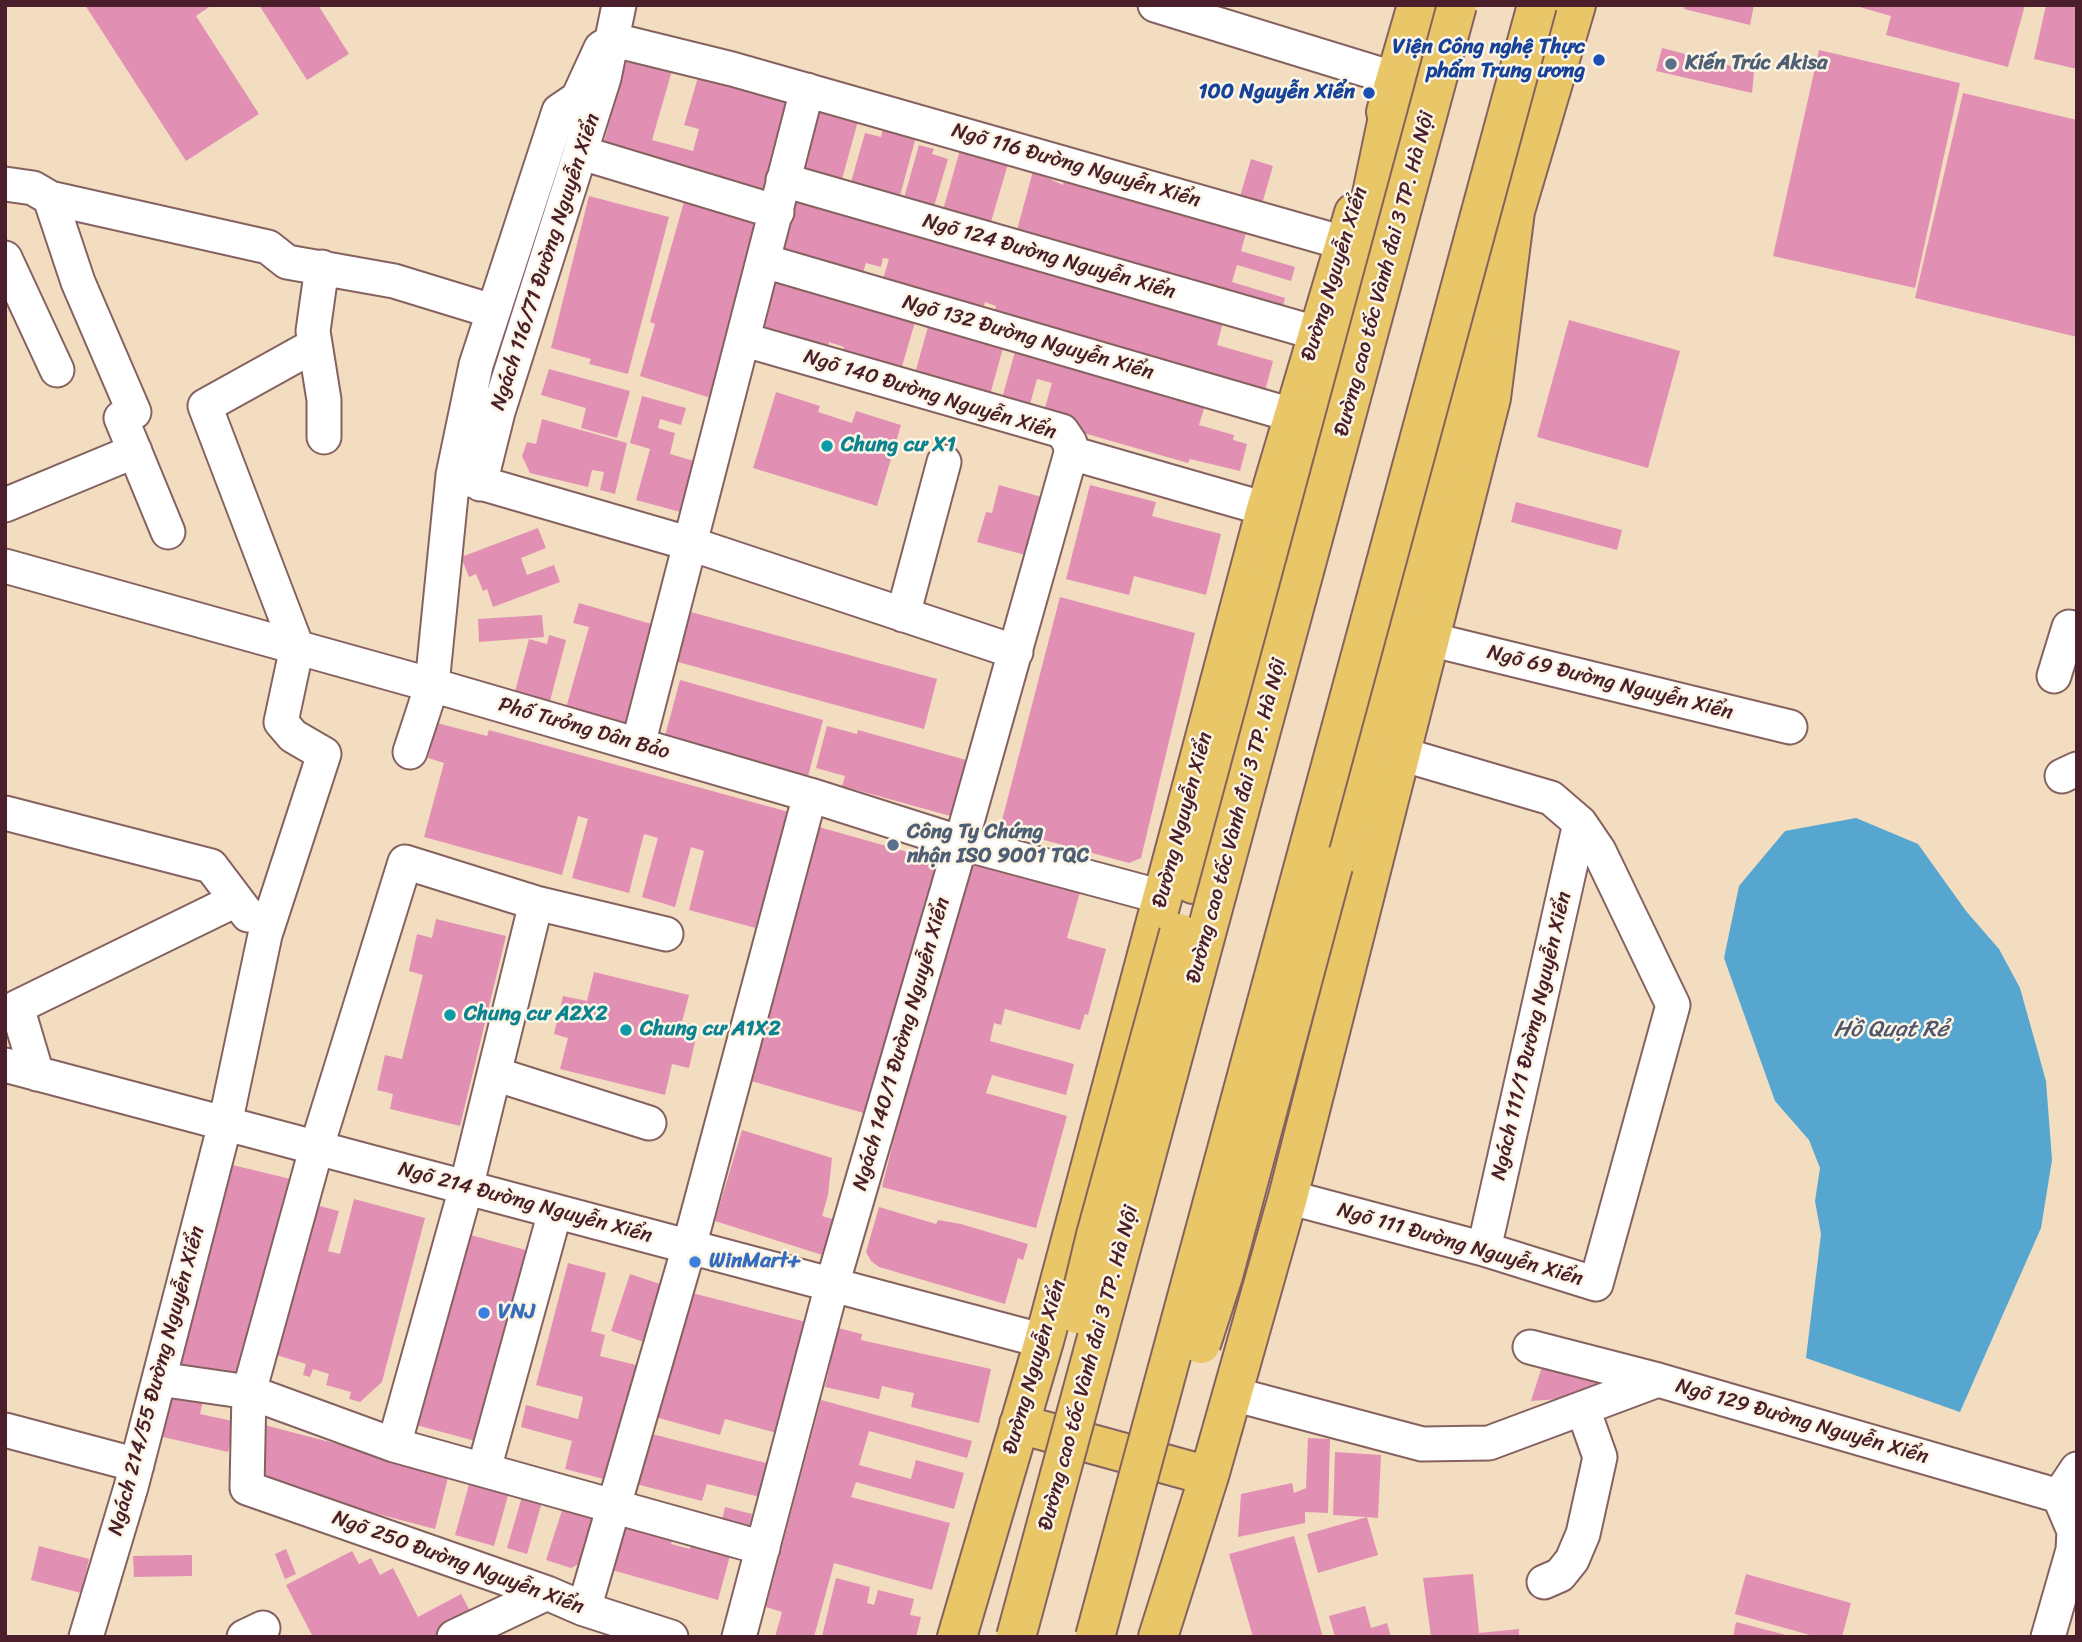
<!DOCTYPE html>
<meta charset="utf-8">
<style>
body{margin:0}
#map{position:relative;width:2082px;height:1642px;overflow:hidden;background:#f3ddc0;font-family:Sriracha,sans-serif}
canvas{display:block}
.frame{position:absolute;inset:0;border:7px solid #4a1f2b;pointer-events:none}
</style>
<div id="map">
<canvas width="2082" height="1642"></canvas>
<div class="frame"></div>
</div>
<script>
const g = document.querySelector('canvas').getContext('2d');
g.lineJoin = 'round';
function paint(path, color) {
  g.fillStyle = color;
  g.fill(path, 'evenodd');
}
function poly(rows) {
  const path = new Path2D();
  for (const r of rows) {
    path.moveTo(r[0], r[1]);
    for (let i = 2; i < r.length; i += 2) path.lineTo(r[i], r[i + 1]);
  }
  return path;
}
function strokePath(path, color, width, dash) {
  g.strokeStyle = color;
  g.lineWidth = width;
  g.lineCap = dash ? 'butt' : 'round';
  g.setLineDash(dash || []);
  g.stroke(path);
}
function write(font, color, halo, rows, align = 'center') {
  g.font = font + ' Sriracha,sans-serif';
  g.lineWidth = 5;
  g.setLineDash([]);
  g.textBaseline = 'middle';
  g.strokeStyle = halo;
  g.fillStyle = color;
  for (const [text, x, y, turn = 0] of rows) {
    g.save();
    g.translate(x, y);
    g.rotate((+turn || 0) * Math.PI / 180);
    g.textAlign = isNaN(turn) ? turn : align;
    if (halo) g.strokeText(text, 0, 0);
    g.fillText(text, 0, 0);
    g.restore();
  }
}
paint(poly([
 [1856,818,1918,844,1966,911,1999,949,2020,988,2046,1081,2052,1160,2041,1228,1960,1412,1806,1358,1821,1234,1815,1201,1820,1168,1809,1140,1775,1101,1724,958,1739,886,1785,831]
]), '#56a6d0');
paint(poly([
 [85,5,212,5,196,16,259,114,186,161],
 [259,5,318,5,349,54,307,80],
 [1685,5,1754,5,1750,25,1684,9],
 [2025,5,2008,67,1886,35,1891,16,1856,6],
 [2046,5,2077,5,2077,69,2034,59],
 [1662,48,1754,72,1752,93,1656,71],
 [1819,50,1960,83,1915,288,1773,256],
 [628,54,673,67,652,140,671,145,693,151,699,129,684,125,699,74,800,103,768,199,601,152],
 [1963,93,2077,120,2077,337,1915,298],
 [805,105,858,121,838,194,784,178],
 [883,128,916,137,896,210,847,196,865,133,881,137],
 [919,145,934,149,932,154,948,159,930,220,900,212],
 [960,150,1008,164,988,232,941,217],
 [1251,159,1273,166,1260,211,1238,203],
 [1033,171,1063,185,1064,180,1246,233,1241,251,1295,267,1291,281,1237,265,1232,282,1285,298,1281,315,1014,241],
 [793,186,1226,311,1217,345,1273,361,1265,391,992,321,996,306,985,302,981,318,880,289,889,259,883,258,881,267,866,263,860,283,772,258],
 [687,191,768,215,714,399,640,376,655,324,650,322],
 [589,196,669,217,628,374,589,364,591,359,551,348],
 [777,271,918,312,898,380,839,363,844,347,829,342,825,359,758,340],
 [931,316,1006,337,987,406,912,384],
 [1569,320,1680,351,1648,468,1537,437],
 [1018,341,1208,395,1199,425,1234,435,1233,440,1247,444,1240,471,1190,459,1188,463,1059,426,1043,415,1052,383,1037,379,1030,404,1020,401,1016,414,999,409],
 [549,369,630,391,617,438,581,428,586,408,541,395],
 [776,392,820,406,818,412,852,423,856,411,901,425,877,506,753,468],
 [642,396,686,408,681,425,660,419,658,428,675,433,670,454,701,463,688,514,636,500,650,449,630,443],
 [542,419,627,443,615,494,600,490,604,472,592,470,588,487,530,473,522,456,527,442,536,444],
 [999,485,1056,501,1040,559,977,542,986,512,992,513],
 [1090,485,1156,502,1152,516,1221,534,1206,595,1134,576,1129,595,1066,579],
 [1516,502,1622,530,1617,550,1511,522],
 [538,528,546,548,521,558,527,575,554,565,560,582,493,607,487,589,483,591,476,574,469,577,461,557],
 [1060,597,1195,633,1141,858,1129,863,1000,828],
 [579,603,662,627,633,727,566,708,589,627,573,623],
 [687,611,937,679,924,729,674,661],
 [542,615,544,637,479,642,478,619],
 [549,635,566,640,549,705,514,695,529,639,547,644],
 [680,680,823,720,808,776,665,736],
 [437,723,487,736,489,730,800,815,763,930,689,910,704,851,691,847,675,907,642,897,658,838,644,834,629,893,572,878,588,819,578,816,562,875,424,837,444,763,428,758],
 [827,726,857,734,858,730,970,761,954,817,842,786,845,776,816,768],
 [819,827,943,862,874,1116,744,1079,749,1060,757,1062],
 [970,859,1080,892,1067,938,1106,949,1088,1015,1085,1014,1080,1030,1005,1009,1001,1025,994,1023,990,1041,1074,1064,1066,1095,992,1075,986,1093,1067,1116,1036,1228,882,1187,919,1039,923,1040,932,1006,926,1004],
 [436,919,506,936,460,1126,390,1109,393,1094,377,1090,385,1055,402,1059,423,975,409,971,417,934,432,938],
 [594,972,689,995,682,1022,699,1025,689,1068,672,1064,665,1095,560,1069,568,1038,554,1034,563,996,587,1001],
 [742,1130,832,1158,828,1195,822,1216,846,1223,835,1259,715,1221],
 [220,1162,299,1181,248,1390,168,1371],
 [354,1199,425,1218,382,1382,360,1402,349,1399,351,1392,326,1385,329,1374,313,1369,310,1377,303,1375,306,1364,273,1354,312,1204,339,1211,328,1251,340,1254],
 [879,1207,936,1224,938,1220,961,1224,1028,1244,1023,1260,1018,1258,1005,1304,879,1267,871,1261,866,1252],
 [456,1231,533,1252,479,1442,405,1422],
 [568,1263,606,1273,591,1331,605,1335,600,1356,644,1367,611,1481,565,1469,572,1441,521,1427,526,1405,578,1419,583,1397,536,1385],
 [630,1274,669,1287,650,1344,611,1331],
 [688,1292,818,1325,788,1436,725,1419,720,1435,655,1417],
 [838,1328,862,1334,861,1340,991,1369,979,1423,911,1407,914,1393,899,1390,882,1386,879,1399,825,1387],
 [1543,1363,1607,1376,1601,1396,1531,1401],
 [160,1387,204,1397,200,1414,242,1423,232,1438,228,1452,150,1434],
 [821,1400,972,1441,967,1458,869,1431,859,1465,911,1479,916,1460,964,1473,954,1509,856,1482,851,1497,950,1523,932,1590,834,1563,814,1637,775,1637,782,1612,766,1607],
 [257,1423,345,1446,347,1438,452,1462,435,1529,263,1484],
 [648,1433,778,1466,764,1498,707,1484,702,1501,636,1484],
 [1308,1438,1330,1439,1328,1513,1305,1512,1305,1523,1238,1537,1241,1494,1292,1483,1294,1493,1306,1488],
 [1335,1452,1381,1455,1378,1518,1367,1517,1378,1555,1318,1573,1307,1534,1367,1517,1333,1515],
 [473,1470,512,1481,494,1546,455,1535],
 [526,1483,546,1488,527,1554,507,1548],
 [567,1495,603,1506,595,1556,571,1568,546,1560],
 [725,1507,752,1514,746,1539,719,1533],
 [628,1512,676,1525,671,1544,690,1549,691,1542,734,1541,718,1600,612,1570],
 [1294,1536,1323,1637,1253,1637,1229,1554],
 [39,1546,89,1559,81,1593,31,1580],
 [286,1549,296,1574,285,1579,275,1554],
 [352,1551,359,1564,371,1558,380,1575,393,1568,418,1617,461,1594,476,1622,448,1637,313,1637,286,1585],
 [192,1555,192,1576,134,1577,133,1556],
 [1473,1574,1479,1633,1519,1629,1519,1637,1431,1637,1423,1578],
 [1746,1574,1851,1603,1842,1637,1817,1637,1735,1614],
 [836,1578,870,1587,867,1603,874,1605,878,1590,914,1599,910,1615,921,1617,916,1637,822,1636],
 [1365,1606,1371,1628,1387,1623,1391,1637,1335,1637,1329,1616],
 [1736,1622,1790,1636,1790,1637,1733,1637]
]), '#e190b4');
const minor = poly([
 [1155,5,1396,79],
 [614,40,732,69,1344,243],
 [582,153,777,212],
 [783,180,1316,333],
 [5,184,33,188,50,198,268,247,287,262,394,281,492,311],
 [50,198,78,282,134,412,121,418,168,532],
 [5,258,57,370],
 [764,261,1292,415],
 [322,267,313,331,324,400,324,437],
 [1071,453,1266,509],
 [453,475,691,544,1016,652],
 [480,484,498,412,604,78,619,5],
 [5,505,135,451],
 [5,566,432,685,810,795,961,843,1162,897],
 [903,615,944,462],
 [1429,639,1790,727],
 [2054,676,2069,627,2077,629],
 [638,745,807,90],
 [410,752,432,685,453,475,476,365,559,111,578,98,601,48,614,40],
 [2062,776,2077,769],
 [5,813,211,866,248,915],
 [666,934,536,903,405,862,317,1146,249,1392,247,1488,547,1593,584,1609,671,1637],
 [5,1065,1044,1341],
 [37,1074,17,1007,236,900],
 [495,1074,649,1123],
 [1288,1197,1484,1249,1596,1284,1673,1005,1599,851,1580,823,1551,798,1401,754],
 [1484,1249,1580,823],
 [1530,1347,1658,1380],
 [159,1379,249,1392,394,1445,763,1548],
 [1233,1394,1422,1444,1489,1443,1658,1380,2059,1496,2077,1469],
 [5,1430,137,1465],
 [394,1445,466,1188,536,903],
 [484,1469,555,1212],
 [1544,1582,1560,1575,1572,1560,1583,1534,1600,1457,1583,1409],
 [584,1609,689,1247,810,795],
 [86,1637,131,1487,225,1124,265,935,324,754,293,736,281,722,297,647,205,406,315,345],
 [244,1637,263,1628],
 [454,1637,547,1593],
 [739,1637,832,1285,961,843,1071,453,1070,443,1062,431,745,340],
 [2048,1637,2073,1550,2074,1531,2059,1496]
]);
const major = poly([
 [1386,112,1417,5],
 [1019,1424,1209,1476],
 [957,1637,1044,1341,1266,509,1354,213],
 [1158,1637,1209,1476,1288,1197,1491,398,1515,211,1576,5]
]);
const highway = poly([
 [1333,866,1464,375,1510,230],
 [1193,884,1345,323,1396,79]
]);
strokePath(minor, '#85625f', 37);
strokePath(major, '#85625f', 42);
strokePath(highway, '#85625f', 42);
strokePath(minor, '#fff', 33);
strokePath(major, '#e9c769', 38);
strokePath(highway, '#e9c769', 38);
const highwayBridge = poly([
 [1077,1314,1096,1235,1179,933],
 [1201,1344,1223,1276,1333,866],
 [1016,1637,1457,5],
 [1095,1637,1537,5]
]);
strokePath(highwayBridge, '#85625f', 42, []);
strokePath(highwayBridge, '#e9c769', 38);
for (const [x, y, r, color] of [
 [1599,60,7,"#1a4fb4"],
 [1671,64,7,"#5c6f8a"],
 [1369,93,7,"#1a4fb4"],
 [827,446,7,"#0f9aa8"],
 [893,845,7,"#5c6f8a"],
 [450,1015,7,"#0f9aa8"],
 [626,1030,7,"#0f9aa8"],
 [695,1262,7,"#3f7fe0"],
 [484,1313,7,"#3f7fe0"]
]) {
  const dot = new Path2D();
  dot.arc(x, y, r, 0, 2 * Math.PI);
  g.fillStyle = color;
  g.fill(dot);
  strokePath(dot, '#fcf5e5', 2.5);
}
write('bold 21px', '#164399', '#fcf5e5', [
 ["Viện Công nghệ Thực",1585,48],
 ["phẩm Trung ương",1585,72],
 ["100 Nguyễn Xiển",1355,93]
], 'right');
write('bold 21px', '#4e5e75', '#fcf5e5', [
 ["Kiến Trúc Akisa",1685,64],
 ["Công Ty Chứng",907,833],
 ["nhận ISO 9001 TQC",907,857]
], 'left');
write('21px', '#4a1f2b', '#fcf5e5', [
 ["Ngõ 116 Đường Nguyễn Xiển",1076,166,16],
 ["Ngõ 124 Đường Nguyễn Xiển",1049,257,16],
 ["Ngách 116/71 Đường Nguyễn Xiển",546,262,-72],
 ["Đường Nguyễn Xiển",1335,274,-73],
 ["Đường cao tốc Vành đai 3 TP. Hà Nội",1385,274,-75],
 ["Ngõ 132 Đường Nguyễn Xiển",1028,338,16],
 ["Ngõ 140 Đường Nguyễn Xiển",930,395,17],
 ["Ngõ 69 Đường Nguyễn Xiển",1610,683,14],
 ["Phố Tưởng Dân Bảo",584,729,16],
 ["Đường Nguyễn Xiển",1183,820,-75],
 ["Đường cao tốc Vành đai 3 TP. Hà Nội",1237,821,-75],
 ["Ngách 111/1 Đường Nguyễn Xiển",1532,1036,-77],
 ["Ngách 140/1 Đường Nguyễn Xiển",902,1044,-74],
 ["Ngõ 214 Đường Nguyễn Xiển",525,1203,15],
 ["Ngõ 111 Đường Nguyễn Xiển",1460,1245,16],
 ["Đường Nguyễn Xiển",1035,1367,-74],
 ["Đường cao tốc Vành đai 3 TP. Hà Nội",1089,1368,-75],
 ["Ngách 214/55 Đường Nguyễn Xiển",157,1381,-75],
 ["Ngõ 129 Đường Nguyễn Xiển",1802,1422,16],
 ["Ngõ 250 Đường Nguyễn Xiển",458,1563,20]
]);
write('bold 21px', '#0d838f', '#fcf5e5', [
 ["Chung cư X1",841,446],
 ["Chung cư A2X2",464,1015],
 ["Chung cư A1X2",640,1030]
], 'left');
write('bold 21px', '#366cbe', '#fcf5e5', [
 ["WinMart+",709,1262],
 ["VNJ",498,1313]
], 'left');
write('italic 23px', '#4f556d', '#fcf5e5', [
 ["Hồ Quạt Rẻ",1891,1030]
]);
</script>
